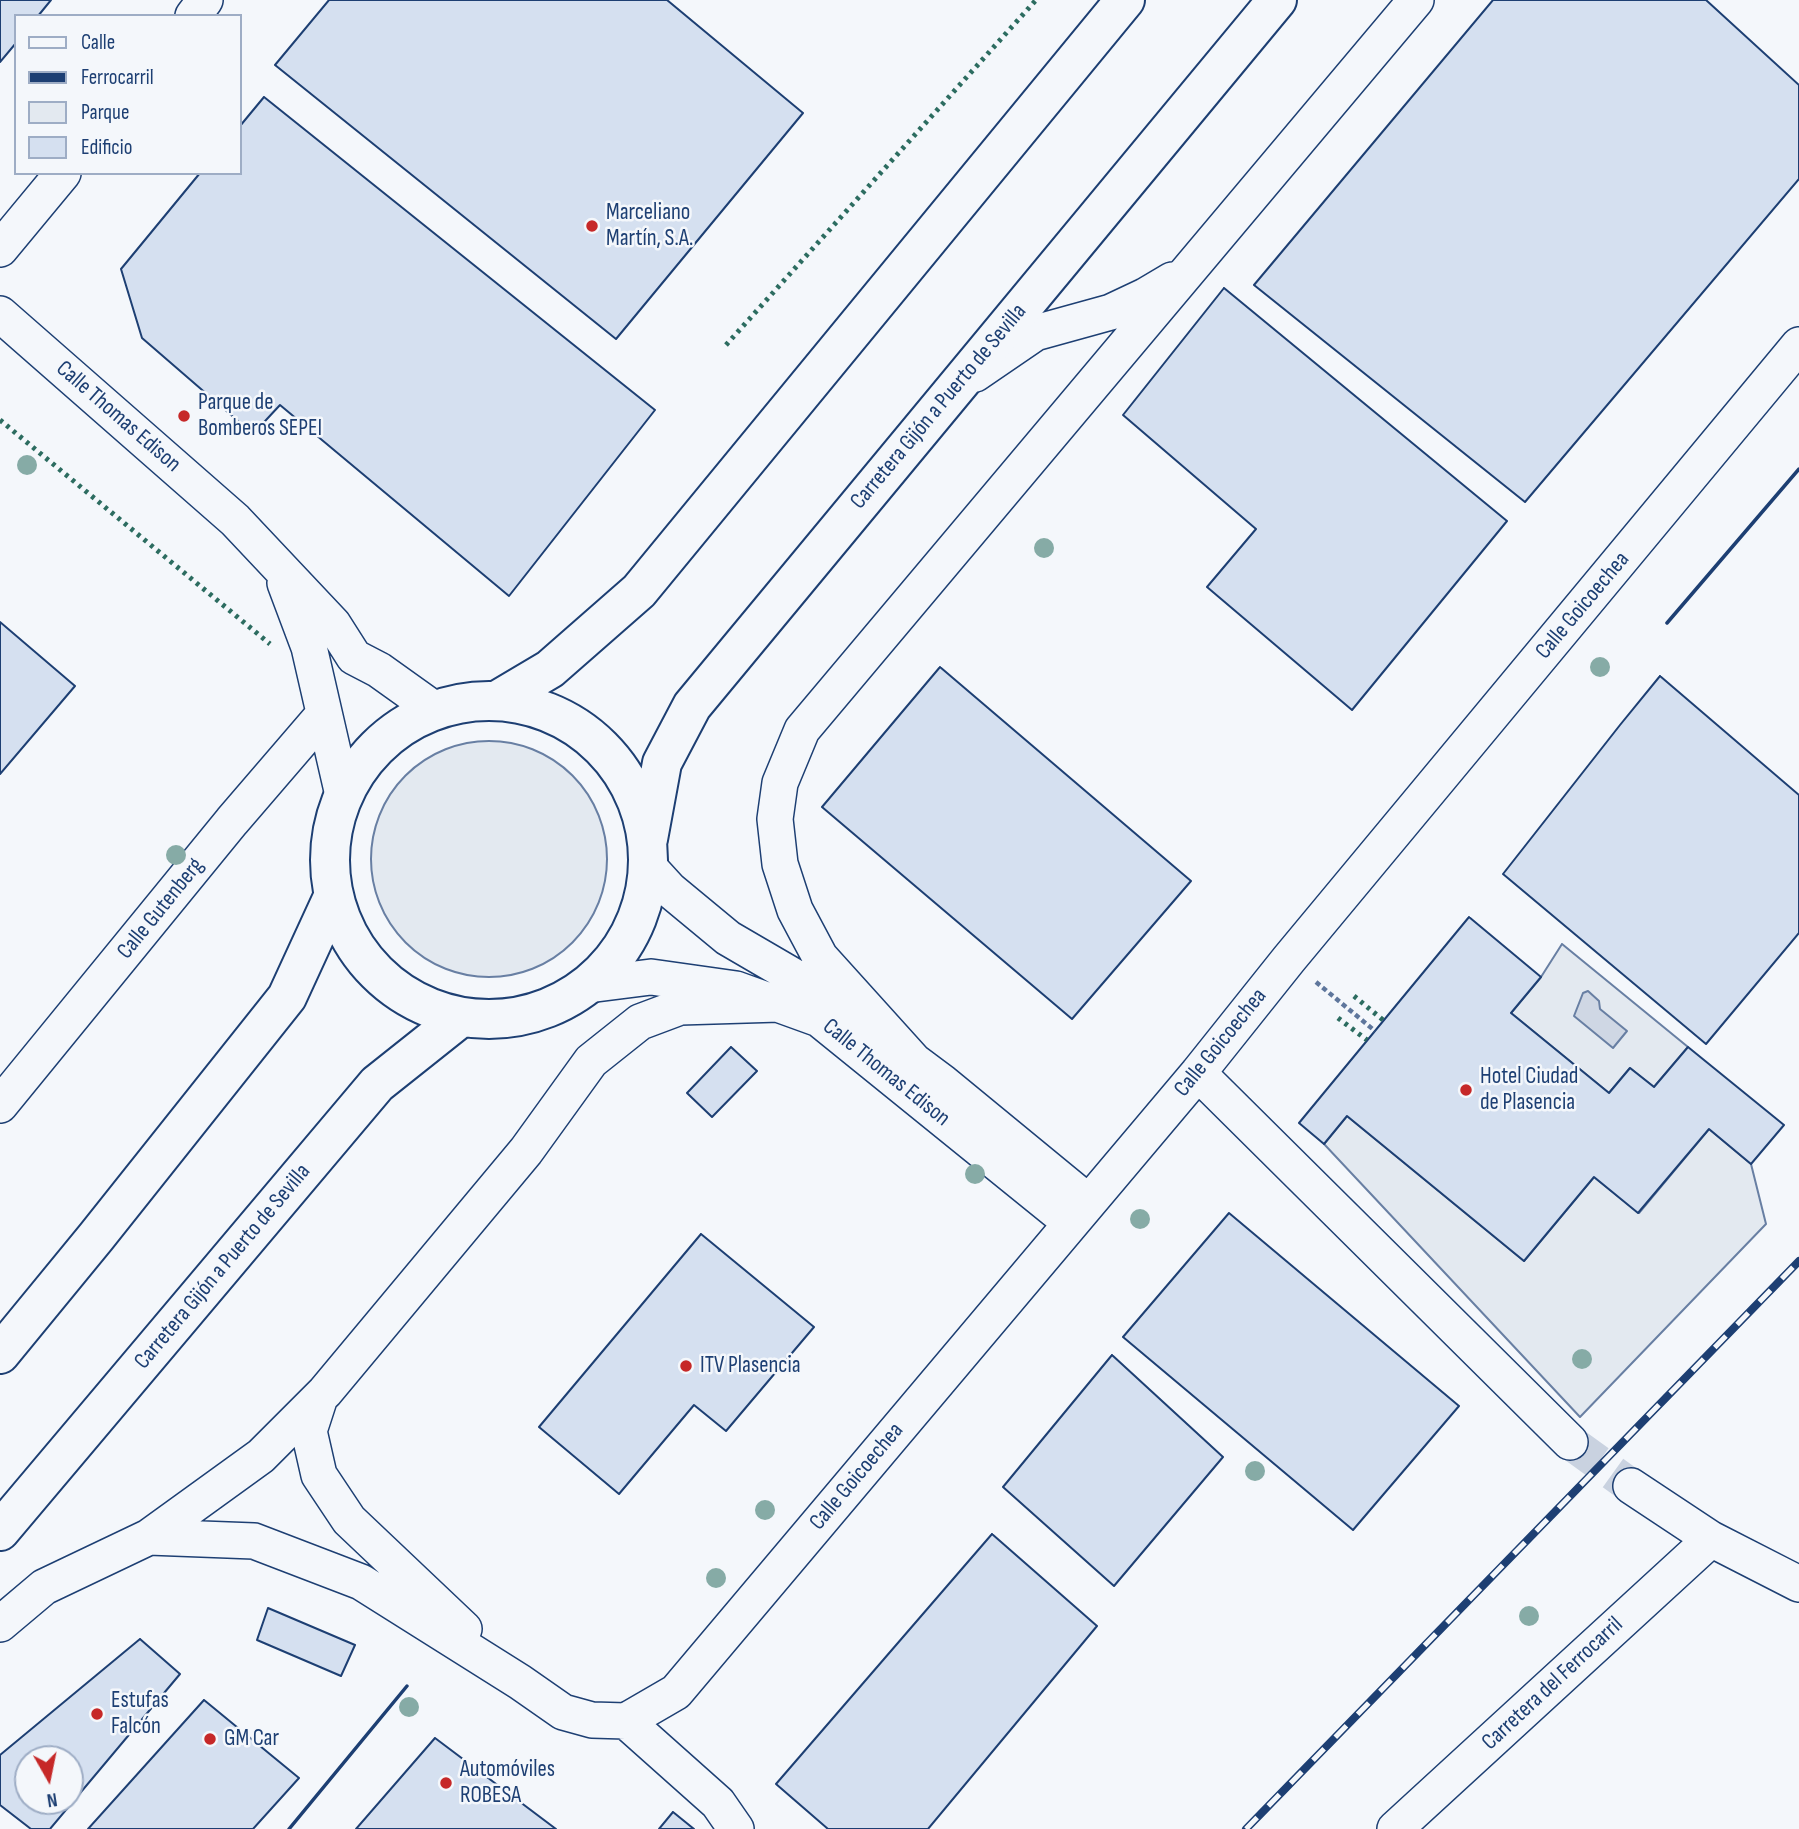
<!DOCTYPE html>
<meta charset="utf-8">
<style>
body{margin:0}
#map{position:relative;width:1799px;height:1829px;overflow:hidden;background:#f4f7fb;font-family:"Sofia Sans Condensed",sans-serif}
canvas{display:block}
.legend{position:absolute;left:14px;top:14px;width:228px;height:161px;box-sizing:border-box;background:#f4f7fb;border:2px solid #9eadc5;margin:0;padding:9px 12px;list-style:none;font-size:21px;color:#1d3f73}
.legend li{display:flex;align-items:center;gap:14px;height:35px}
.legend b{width:35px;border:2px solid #9eadc5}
.north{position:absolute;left:14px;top:1745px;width:70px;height:70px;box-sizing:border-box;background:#f4f7fb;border:2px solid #9eadc5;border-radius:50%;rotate:171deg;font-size:19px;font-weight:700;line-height:28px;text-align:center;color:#1d3f73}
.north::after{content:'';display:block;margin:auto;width:24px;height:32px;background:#c62828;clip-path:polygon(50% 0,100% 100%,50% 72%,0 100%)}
</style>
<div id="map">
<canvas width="1799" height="1829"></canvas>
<ul class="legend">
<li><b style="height:9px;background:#f4f7fb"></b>Calle</li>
<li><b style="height:9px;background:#1d3f73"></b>Ferrocarril</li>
<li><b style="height:19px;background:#e3e9f0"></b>Parque</li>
<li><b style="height:19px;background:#d5e0f0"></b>Edificio</li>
</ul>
<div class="north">N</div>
</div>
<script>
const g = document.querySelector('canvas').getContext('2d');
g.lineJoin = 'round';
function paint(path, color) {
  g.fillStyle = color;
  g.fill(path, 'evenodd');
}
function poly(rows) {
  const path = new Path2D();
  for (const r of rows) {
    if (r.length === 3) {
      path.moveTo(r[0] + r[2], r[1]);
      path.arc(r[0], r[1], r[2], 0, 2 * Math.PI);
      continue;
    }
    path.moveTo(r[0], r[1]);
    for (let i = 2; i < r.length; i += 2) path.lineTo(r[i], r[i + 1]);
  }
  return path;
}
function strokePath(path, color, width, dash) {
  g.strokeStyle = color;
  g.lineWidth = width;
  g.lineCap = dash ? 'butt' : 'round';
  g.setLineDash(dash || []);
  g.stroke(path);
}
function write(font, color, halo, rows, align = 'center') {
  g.font = font + ' "Sofia Sans Condensed",sans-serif';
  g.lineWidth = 5;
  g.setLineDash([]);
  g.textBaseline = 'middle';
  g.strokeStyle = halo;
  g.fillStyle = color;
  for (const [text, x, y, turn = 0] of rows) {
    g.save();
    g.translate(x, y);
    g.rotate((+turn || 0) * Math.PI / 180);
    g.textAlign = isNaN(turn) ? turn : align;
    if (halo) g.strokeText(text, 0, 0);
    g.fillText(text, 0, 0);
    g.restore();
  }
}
const green = poly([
 [489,859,118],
 [1562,944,1688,1047,1654,1087,1630,1068,1609,1093,1511,1013,1541,977,1562,944],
 [1347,1116,1524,1261,1594,1177,1639,1213,1709,1129,1751,1164,1766,1224,1580,1417,1324,1144,1347,1116]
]);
paint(green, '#e3e9f0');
strokePath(green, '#687fa3', 2);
const water = poly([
 [1588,991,1599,1001,1600,1009,1627,1031,1613,1048,1574,1016,1583,993,1588,991]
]);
paint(water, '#cfd7e4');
strokePath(water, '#687fa3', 2);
const building = poly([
 [0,0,51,0,38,16,16,16,16,43,0,62,0,0],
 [329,0,667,0,803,113,616,339,275,65,329,0],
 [1493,0,1706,0,1799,85,1799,179,1525,502,1254,285,1493,0],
 [264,97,655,410,509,596,280,405,253,434,142,338,121,269,200,173,240,173,240,126,264,97],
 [1224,288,1507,521,1352,710,1207,587,1256,529,1123,415,1224,288],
 [0,622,75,686,0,774,0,622],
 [940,667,1191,881,1072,1019,822,807,940,667],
 [1660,676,1799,795,1799,933,1706,1044,1503,874,1620,725,1660,676],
 [1469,917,1541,977,1511,1013,1609,1093,1630,1068,1654,1087,1688,1047,1784,1125,1751,1164,1709,1129,1638,1213,1594,1177,1524,1261,1347,1116,1324,1144,1299,1123,1469,917],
 [731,1047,757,1071,712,1117,687,1093,731,1047],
 [1229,1213,1459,1406,1353,1530,1123,1337,1229,1213],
 [701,1234,814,1327,726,1431,694,1405,619,1494,539,1427,701,1234],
 [1112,1355,1223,1457,1114,1586,1003,1487,1112,1355],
 [992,1534,1097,1626,928,1829,828,1829,776,1784,992,1534],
 [268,1608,355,1645,341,1676,257,1640,268,1608],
 [140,1639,180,1674,50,1829,31,1829,0,1805,0,1755,140,1639],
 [28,1759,70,1759,70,1801,28,1801,28,1759],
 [204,1700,299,1778,253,1829,88,1829,204,1700],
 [435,1738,556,1829,356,1829,435,1738],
 [673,1812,694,1829,659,1829,673,1812]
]);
paint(building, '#d5e0f0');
strokePath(building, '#1d3f73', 2);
strokePath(poly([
 [1570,1442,1631,1486]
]), '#c9d2e0', 35, [35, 18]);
const street = poly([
 [193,16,205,0],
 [0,249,63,173],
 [0,314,235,520,333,624,354,657,379,670,435,710],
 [975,374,1035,333,1111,312,1145,296,1172,280],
 [285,583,309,647,343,795],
 [649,867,670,890,728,938,824,994,942,1082,1088,1202],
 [588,985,651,977,736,989,819,1019,1071,1223],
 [913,1060,820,957,795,910,780,864,775,819,780,783,802,730,1416,0],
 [1198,1073,1570,1442],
 [0,1105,232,821,324,714],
 [320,1397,309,1431,319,1475,349,1520,464,1629],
 [1631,1486,1711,1539,1799,1584],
 [149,1537,261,1456,325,1392,526,1151,591,1061,640,1022,680,1007,779,1004],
 [0,1624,44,1587,149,1537,254,1541,361,1582,520,1682,563,1712,592,1720,626,1721,676,1692,1198,1073,1289,959,1799,345],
 [626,1721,718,1803,736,1829],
 [1395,1829,1711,1539]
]);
const highway = poly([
 [496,701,550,669,639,591,1125,0],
 [489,860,159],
 [648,839,662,763,692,706,1277,0],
 [0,1354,96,1237,287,997,333,897],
 [0,1531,377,1084,460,1018]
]);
strokePath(street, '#1d3f73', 38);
strokePath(highway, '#1d3f73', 42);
strokePath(poly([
 [1316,982,1375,1031]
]), '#5e769c', 4.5, [5, 3.5]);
strokePath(street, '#f4f7fb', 35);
strokePath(highway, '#f4f7fb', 38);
const rail = poly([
 [1246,1829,1799,1261]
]);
strokePath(rail, '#1d3f73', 8);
strokePath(rail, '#f4f7fb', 5, [16]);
strokePath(poly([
 [726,345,1036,0],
 [0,420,270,644],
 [1354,996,1383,1020],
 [1338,1018,1367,1040]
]), '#2c6c60', 5, [3.5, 5]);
strokePath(poly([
 [1667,623,1799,469],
 [289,1829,407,1686]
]), '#1d3f73', 3.5);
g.fillStyle = '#86aba6';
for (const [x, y] of [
 [27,465],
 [1044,548],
 [1600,667],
 [176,855],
 [975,1174],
 [1140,1219],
 [1582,1359],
 [1255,1471],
 [765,1510],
 [716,1578],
 [1529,1616],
 [409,1707]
]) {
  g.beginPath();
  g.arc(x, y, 10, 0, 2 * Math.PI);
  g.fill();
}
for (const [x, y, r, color] of [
 [592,226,7,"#c62828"],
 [184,416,7,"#c62828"],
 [1466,1090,7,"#c62828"],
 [686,1366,7,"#c62828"],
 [97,1714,7,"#c62828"],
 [210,1739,7,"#c62828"],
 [446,1783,7,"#c62828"]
]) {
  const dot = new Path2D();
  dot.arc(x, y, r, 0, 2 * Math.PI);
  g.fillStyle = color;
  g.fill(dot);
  strokePath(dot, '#f4f7fb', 2.5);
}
write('23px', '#1d3f73', '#f4f7fb', [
 ["Marceliano",606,213],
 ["Martín, S.A.",606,239],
 ["Parque de",198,403],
 ["Bomberos SEPEI",198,429],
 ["Hotel Ciudad",1480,1077],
 ["de Plasencia",1480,1103],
 ["ITV Plasencia",700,1366],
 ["Estufas",111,1701],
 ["Falcón",111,1727],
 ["GM Car",224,1739],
 ["Automóviles",460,1770],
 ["ROBESA",460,1796]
], 'left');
write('23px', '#1d3f73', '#f4f7fb', [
 ["Carretera Gijón a Puerto de Sevilla",939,407,-50],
 ["Calle Thomas Edison",118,417,41],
 ["Calle Goicoechea",1583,606,-50],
 ["Calle Gutenberg",161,909,-51],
 ["Calle Goicoechea",1221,1043,-51],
 ["Calle Thomas Edison",886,1073,39],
 ["Carretera Gijón a Puerto de Sevilla",223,1267,-50],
 ["Calle Goicoechea",857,1477,-50],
 ["Carretera del Ferrocarril",1553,1684,-43]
]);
</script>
